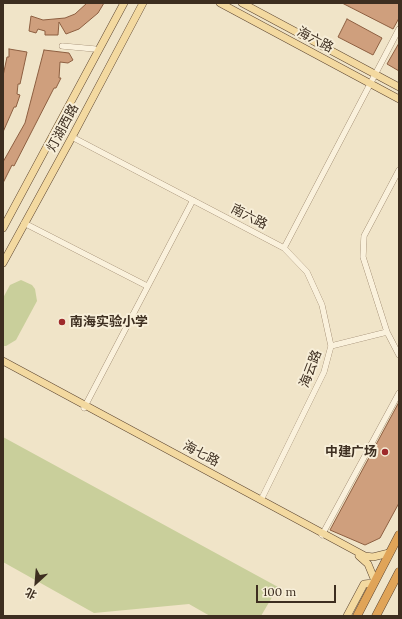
<!DOCTYPE html>
<meta charset="utf-8">
<style>
body{margin:0}
#map{position:relative;width:402px;height:619px;overflow:hidden;background:#f0e4c8;font-family:Lora,"Noto Sans SC",serif}
canvas{display:block}
.frame{position:absolute;inset:0;border:4px solid #3d2e20;pointer-events:none}
.north{position:absolute;left:16px;top:563px;width:40px;height:40px;-webkit-text-stroke:3px #f7eed8;paint-order:stroke;rotate:206deg;font-size:11px;font-weight:700;line-height:16px;text-align:center;color:#3d2e20}
.north::after{content:'';display:block;margin:auto;width:14px;height:18px;background:#3d2e20;clip-path:polygon(50% 0,100% 100%,50% 72%,0 100%)}
.scale{position:absolute;left:256px;top:585px;width:80px;height:18px;box-sizing:border-box;border:2px solid #3d2e20;border-top:0;padding-left:5px;font-size:12px;line-height:14px;white-space:nowrap;color:#3d2e20;-webkit-text-stroke:3px #f7eed8;paint-order:stroke}
</style>
<div id="map">
<canvas width="402" height="619"></canvas>
<div class="frame"></div>
<div class="north">北</div>
<div class="scale">100 m</div>
</div>
<script>
const g = document.querySelector('canvas').getContext('2d');
g.lineJoin = 'round';
function paint(path, color) {
  g.fillStyle = color;
  g.fill(path, 'evenodd');
}
function poly(rows) {
  const path = new Path2D();
  for (const r of rows) {
    path.moveTo(r[0], r[1]);
    for (let i = 2; i < r.length; i += 2) path.lineTo(r[i], r[i + 1]);
  }
  return path;
}
function strokePath(path, color, width, dash) {
  g.strokeStyle = color;
  g.lineWidth = width;
  g.lineCap = dash ? 'butt' : 'round';
  g.setLineDash(dash || []);
  g.stroke(path);
}
function write(font, color, halo, rows, align = 'center') {
  g.font = font + ' Lora,"Noto Sans SC",serif';
  g.lineWidth = 4;
  g.setLineDash([]);
  g.textBaseline = 'middle';
  g.strokeStyle = halo;
  g.fillStyle = color;
  for (const [text, x, y, turn = 0] of rows) {
    g.save();
    g.translate(x, y);
    g.rotate((+turn || 0) * Math.PI / 180);
    g.textAlign = isNaN(turn) ? turn : align;
    if (halo) g.strokeText(text, 0, 0);
    g.fillText(text, 0, 0);
    g.restore();
  }
}
paint(poly([
 [21,280,32,285,35,289,37,301,16,340,6,346,3,346,3,298,10,285],
 [3,437,278,587,261,616,210,616,189,604,94,613,3,562]
]), '#c9cf9b');
const building = poly([
 [87,3,104,3,98,13,79,29,66,34,59,22,58,35,45,35,45,31,38,29,36,33,29,31,31,16,43,20,65,18,75,14,87,3],
 [342,3,399,3,399,18,393,29,342,3],
 [347,19,382,38,373,55,338,37,347,19],
 [399,43,399,71,387,64,399,43],
 [9,49,27,52,20,84,18,84,17,94,20,95,16,107,14,107,3,132,3,76,7,57,9,57,9,49],
 [44,50,69,53,73,60,68,63,60,62,59,78,61,78,56,88,54,88,14,166,12,165,3,183,3,162,25,123,44,50],
 [399,402,399,503,380,538,365,545,330,530,399,402]
]);
paint(building, '#cf9f7d');
strokePath(building, '#8d5f41', 1);
const minor = poly([
 [62,46,95,49],
 [72,137,284,248,307,272,322,305,331,346,324,372,261,500],
 [399,170,364,236,363,257,387,332,399,355],
 [24,223,147,286],
 [284,248,399,29],
 [331,346,387,332],
 [84,408,193,200],
 [322,535,399,393]
]);
const major = poly([
 [220,3,399,99],
 [242,3,399,87],
 [3,228,124,3],
 [3,263,72,137,143,3],
 [3,361,365,556,373,557,389,553],
 [359,556,368,564,375,581],
 [347,616,364,584,373,583]
]);
const highway = poly([
 [357,616,399,535],
 [376,616,399,572]
]);
strokePath(minor, '#8d765c', 6);
strokePath(major, '#5b4430', 8);
strokePath(highway, '#5b4430', 9);
strokePath(minor, '#faf1dc', 5.5);
strokePath(major, '#f3d9a0', 7);
strokePath(highway, '#e0a458', 8);
for (const [x, y, r, color] of [
 [62,322,4,"#9e2a2b"],
 [385,452,4,"#9e2a2b"]
]) {
  const dot = new Path2D();
  dot.arc(x, y, r, 0, 2 * Math.PI);
  g.fillStyle = color;
  g.fill(dot);
  strokePath(dot, '#f7eed8', 1.5);
}
write('13px', '#3d2e20', '#f7eed8', [
 ["海六路",315,40,28],
 ["灯湖西路",63,128,-62],
 ["南六路",249,217,27],
 ["海云路",311,369,-69],
 ["海七路",201,454,28]
]);
write('bold 13px', '#3d2e20', '#f7eed8', [
 ["南海实验小学",70,322],
 ["中建广场",377,452,"right"]
], 'left');
</script>
